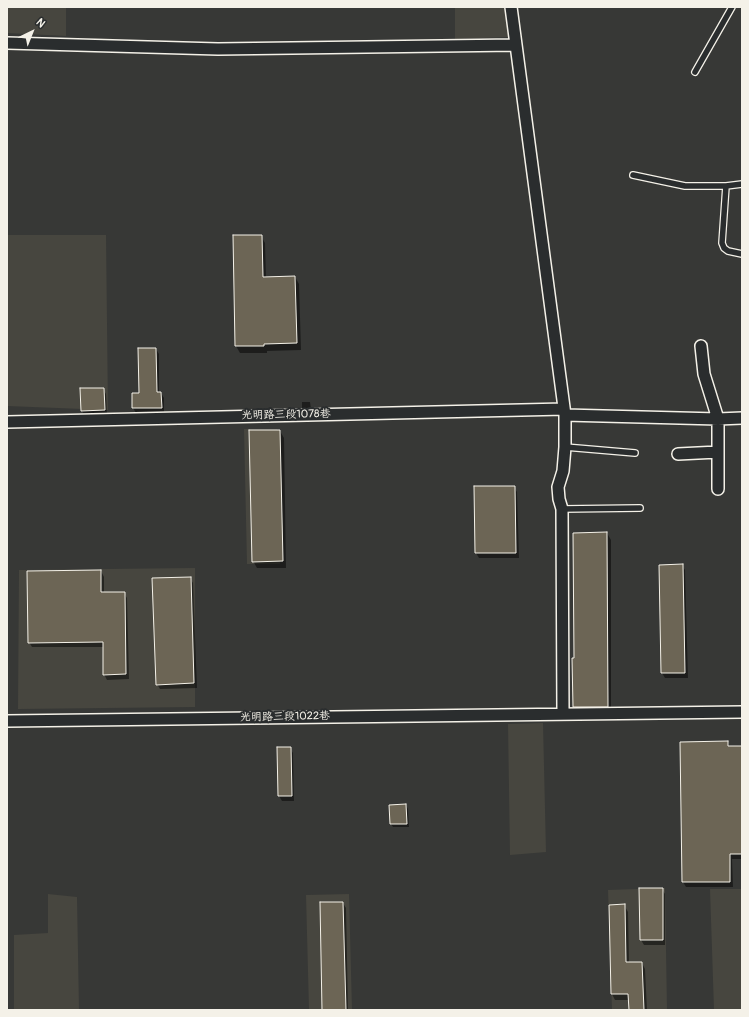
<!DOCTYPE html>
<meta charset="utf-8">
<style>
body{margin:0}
#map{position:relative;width:749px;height:1017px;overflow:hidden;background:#373836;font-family:Pangolin,sans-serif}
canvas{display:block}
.frame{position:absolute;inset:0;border:8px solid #f4f1e8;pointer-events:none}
.north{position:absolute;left:12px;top:12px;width:40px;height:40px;-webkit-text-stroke:3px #2a2d2e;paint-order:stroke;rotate:43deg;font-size:11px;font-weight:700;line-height:16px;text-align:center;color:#f4f1e8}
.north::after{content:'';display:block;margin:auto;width:14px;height:18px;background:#f4f1e8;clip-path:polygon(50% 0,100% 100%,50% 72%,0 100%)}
</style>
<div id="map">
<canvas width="749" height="1017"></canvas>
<div class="frame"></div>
<div class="north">N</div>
</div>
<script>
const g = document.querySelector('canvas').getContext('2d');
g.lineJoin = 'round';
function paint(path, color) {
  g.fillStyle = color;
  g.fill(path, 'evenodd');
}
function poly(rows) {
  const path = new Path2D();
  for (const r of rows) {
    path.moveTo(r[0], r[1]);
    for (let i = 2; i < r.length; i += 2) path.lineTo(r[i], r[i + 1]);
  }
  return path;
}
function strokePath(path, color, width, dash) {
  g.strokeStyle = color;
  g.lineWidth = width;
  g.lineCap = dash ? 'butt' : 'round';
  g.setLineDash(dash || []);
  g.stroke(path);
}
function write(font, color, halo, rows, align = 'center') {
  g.font = font + ' Pangolin,"LXGW WenKai TC",sans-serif';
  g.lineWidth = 4;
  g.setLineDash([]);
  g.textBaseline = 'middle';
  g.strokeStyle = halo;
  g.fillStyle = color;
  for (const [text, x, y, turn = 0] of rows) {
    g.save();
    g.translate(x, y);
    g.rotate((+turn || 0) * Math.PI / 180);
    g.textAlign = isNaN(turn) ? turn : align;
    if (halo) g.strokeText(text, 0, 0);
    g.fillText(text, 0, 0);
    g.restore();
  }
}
paint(poly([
 [7,7,66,7,66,36,7,33],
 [455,7,505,7,509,37,455,39],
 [7,235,106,235,108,410,7,406],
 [244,429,277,429,280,564,247,564],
 [195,568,195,707,18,709,19,570],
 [543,723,546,852,510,855,508,724],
 [665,888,667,1010,612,1010,608,890],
 [710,889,742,889,742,1010,714,1010],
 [48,894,77,897,79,1010,14,1010,14,935,48,933],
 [349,894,352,1010,309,1010,306,895]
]), '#47463f');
paint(poly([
 [261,236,265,243,266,278,295,277,299,284,301,350,267,351,267,353,240,353,236,346],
 [156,349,159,354,159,393,161,393,164,398,164,413,136,413,133,408,133,394,140,394],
 [103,389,106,394,107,415,85,416,82,411],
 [302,402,310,402,311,409,302,409],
 [280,431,284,438,286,568,257,568,253,561],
 [475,487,514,487,517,492,519,558,479,558,476,553],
 [607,533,611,540,611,713,578,714,574,707,575,659],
 [682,565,685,570,688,678,665,678,662,673],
 [101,571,104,577,104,593,124,593,127,598,129,679,107,680,104,674,104,647,32,647,29,642],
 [190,578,193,583,197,688,160,689,157,684],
 [728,742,730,747,742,747,742,859,732,859,733,887,686,887,683,882],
 [290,748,293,753,294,801,282,801,279,796],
 [406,805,408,809,409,827,393,827,391,824,390,806],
 [640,889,662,889,665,894,665,945,644,945,641,940],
 [343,903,346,908,348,1010,323,1010],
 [624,905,628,912,629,963,642,963,645,969,647,1010,630,1010,629,1000,615,1000,612,994]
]), '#0007');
const building = poly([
 [233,235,262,235,263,277,295,276,297,343,264,344,264,346,235,346,233,235],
 [138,348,156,348,157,392,161,392,162,408,132,408,132,393,139,393,138,348],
 [80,388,104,388,105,410,81,411,80,388],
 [249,430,280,430,283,561,252,562,249,430],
 [474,486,515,486,516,553,475,553,474,486],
 [607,532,608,707,573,707,572,658,574,658,573,533,607,532],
 [683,564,685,673,661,673,659,565,683,564],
 [101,570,101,592,125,592,126,674,103,675,103,642,28,643,27,571,101,570],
 [191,577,194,683,156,685,152,578,191,577],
 [728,741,728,746,742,746,742,854,730,854,730,882,682,882,680,742,728,741],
 [277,747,291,747,292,796,278,796,277,747],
 [406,804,407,824,390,824,389,805,406,804],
 [639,888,663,888,663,940,640,940,639,888],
 [320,902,343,902,346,1010,322,1010,320,902],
 [625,904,626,962,642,962,644,1010,629,1010,628,994,611,994,609,905,625,904]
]);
paint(building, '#6c6555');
strokePath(building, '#f4f1e8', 1);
const service = poly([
 [695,72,732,7],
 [633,175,685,186,726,186,742,184],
 [726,186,722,243,724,248,728,251,742,254],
 [565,447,635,453],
 [562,509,640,508]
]);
const minor = poly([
 [511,7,565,415,565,447,563,471,558,487,559,499,562,509,563,714],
 [7,43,218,49,515,45],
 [701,346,704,374,718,419,718,489],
 [565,415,718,419,742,418],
 [7,422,564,409],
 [678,454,718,452],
 [7,721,742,712]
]);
strokePath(service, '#f4f1e8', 8);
strokePath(minor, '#f4f1e8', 14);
strokePath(service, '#2a2d2e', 5.5);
strokePath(minor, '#2a2d2e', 11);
write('11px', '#f4f1e8', '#2a2d2e', [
 ["光明路三段1078巷",286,415,-1],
 ["光明路三段1022巷",285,717,-1]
]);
</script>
